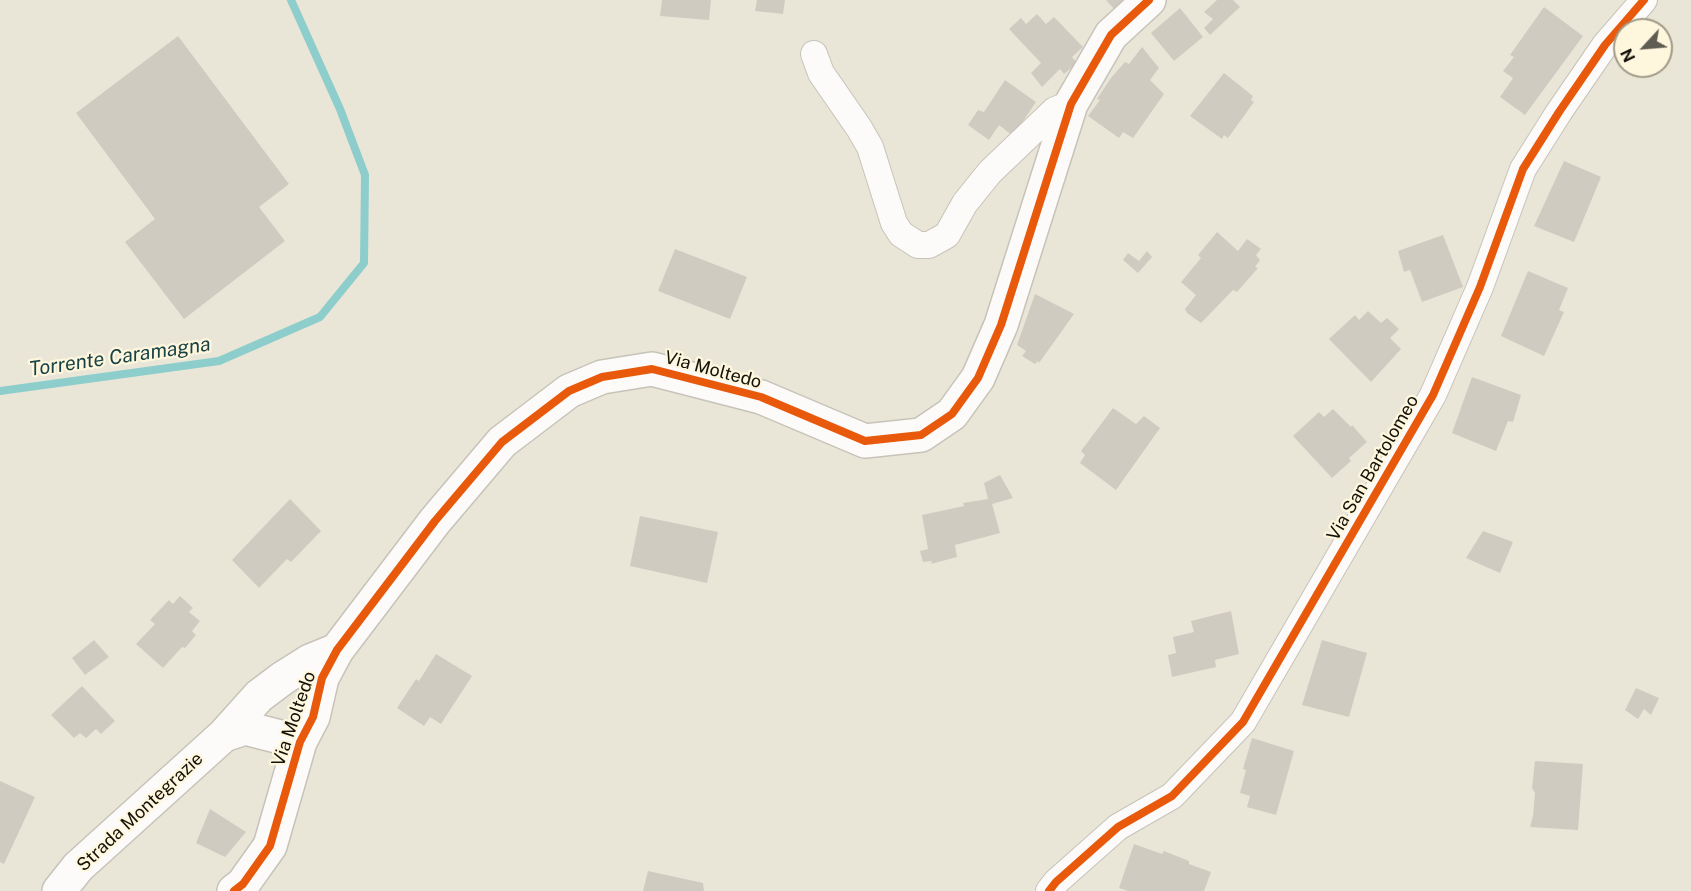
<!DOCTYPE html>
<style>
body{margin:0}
#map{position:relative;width:1691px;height:891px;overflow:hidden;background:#e9e6d8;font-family:"Public Sans",sans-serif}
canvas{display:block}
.north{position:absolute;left:1613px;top:18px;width:60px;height:60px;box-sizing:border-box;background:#fff7dd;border:2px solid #a19b88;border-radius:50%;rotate:244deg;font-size:16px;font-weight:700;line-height:24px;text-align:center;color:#141108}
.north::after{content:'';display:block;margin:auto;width:21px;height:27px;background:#5f5c51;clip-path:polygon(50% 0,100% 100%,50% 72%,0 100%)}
</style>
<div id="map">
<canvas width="1691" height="891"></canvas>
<div class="north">N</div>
</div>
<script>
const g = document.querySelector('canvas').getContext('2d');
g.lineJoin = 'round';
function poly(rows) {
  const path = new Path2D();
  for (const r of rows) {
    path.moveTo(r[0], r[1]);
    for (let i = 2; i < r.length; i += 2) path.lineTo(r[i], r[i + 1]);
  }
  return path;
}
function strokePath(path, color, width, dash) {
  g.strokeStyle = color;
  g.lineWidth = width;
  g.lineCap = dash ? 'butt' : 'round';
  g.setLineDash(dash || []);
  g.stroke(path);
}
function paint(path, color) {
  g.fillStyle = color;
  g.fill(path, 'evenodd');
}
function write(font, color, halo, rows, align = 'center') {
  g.font = font + ' "Public Sans",sans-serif';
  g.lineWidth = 4.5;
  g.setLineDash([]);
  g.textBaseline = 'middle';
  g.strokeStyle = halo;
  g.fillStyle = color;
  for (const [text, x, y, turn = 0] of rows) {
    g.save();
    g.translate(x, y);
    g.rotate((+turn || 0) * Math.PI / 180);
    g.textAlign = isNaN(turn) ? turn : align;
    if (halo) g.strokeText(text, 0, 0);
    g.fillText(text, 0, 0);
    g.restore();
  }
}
strokePath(poly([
 [0,391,219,361,320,317,364,263,365,175,340,109,291,0]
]), '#8dcdcb', 8);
paint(poly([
 [662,0,711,0,709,20,660,16],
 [757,0,785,0,783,14,755,11],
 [1106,0,1124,0,1114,9],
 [1217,0,1233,0,1240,7,1210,35,1204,28,1213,19,1204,12],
 [1544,7,1583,36,1525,115,1500,97,1513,78,1503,71,1514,57,1510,55],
 [1180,8,1203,37,1174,61,1151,33],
 [1037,14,1046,24,1054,17,1083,47,1072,57,1077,63,1064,74,1060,69,1042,87,1031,73,1041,63,1009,29,1021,18,1026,24],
 [178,36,289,184,259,207,285,241,184,319,125,242,155,219,76,113],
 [1142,47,1159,68,1150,80,1164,94,1133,138,1123,132,1119,138,1088,116,1100,100,1097,99,1111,78,1125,62,1129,64],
 [1224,73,1253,96,1251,100,1254,102,1228,138,1224,135,1222,139,1190,116],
 [1005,80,1036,102,1013,136,999,125,989,140,968,125,978,110,984,112],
 [1564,161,1601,177,1574,242,1534,226],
 [1217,232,1238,251,1247,239,1261,249,1256,255,1260,260,1255,267,1258,268,1237,292,1233,290,1201,323,1187,313,1185,309,1196,295,1181,282,1201,258,1198,255],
 [1443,235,1463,287,1422,302,1410,270,1404,272,1398,251],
 [675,249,747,277,730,319,658,291],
 [1147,251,1152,257,1138,273,1123,260,1128,253,1139,261],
 [1528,271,1568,288,1559,310,1564,312,1544,356,1501,336],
 [1035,294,1074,314,1039,363,1038,361,1035,364,1022,356,1026,351,1017,345],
 [1368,311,1381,323,1387,318,1399,329,1390,338,1401,349,1371,382,1329,339,1355,315,1359,320],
 [1472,377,1521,395,1513,422,1508,421,1496,451,1452,433],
 [1113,408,1136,424,1144,416,1160,428,1116,490,1080,463,1085,455,1081,451],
 [1333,409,1351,427,1352,425,1367,442,1349,458,1351,461,1332,478,1293,436,1319,412,1324,417],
 [1000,475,1013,498,992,504,1000,533,955,545,957,557,931,564,932,561,923,562,920,551,928,549,922,515,964,506,963,503,988,499,984,483],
 [290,499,321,531,291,562,287,559,259,588,232,560],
 [640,516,718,532,707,583,630,566],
 [1483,531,1513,542,1500,573,1466,558],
 [180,596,193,608,189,612,200,621,192,631,196,635,185,648,182,647,163,668,136,644,155,624,150,620,169,600,173,604],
 [1231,611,1239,654,1215,660,1216,667,1172,677,1168,655,1176,653,1173,637,1194,632,1191,621],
 [94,640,109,657,85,675,72,658],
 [1322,640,1367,653,1349,717,1302,705],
 [436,654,472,676,441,724,430,717,424,726,397,708,416,679,419,681],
 [82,686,115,721,101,734,96,729,86,738,80,733,74,738,51,715],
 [1636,688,1659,698,1651,715,1644,709,1638,719,1625,710],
 [1252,738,1294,751,1276,815,1247,807,1250,796,1240,793,1246,770,1243,769],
 [1535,761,1583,764,1578,830,1530,827,1533,816,1535,793,1532,788],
 [0,781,35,797,4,864,0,862],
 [210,809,246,832,225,857,196,843],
 [1134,844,1162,854,1164,851,1189,861,1189,864,1211,872,1204,891,1128,891,1119,888],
 [648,871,703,883,704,891,643,891]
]), '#d0cbc1');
const street = poly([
 [814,54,821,73,859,128,870,147,894,223,901,234,918,245,929,245,947,235,965,203,990,172,1055,110,1071,104],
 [1049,891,1056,882,1118,827,1172,796,1243,722,1433,395,1480,287,1523,169,1559,112,1605,45,1644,0]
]);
const secondary = poly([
 [224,735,245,728,300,742],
 [59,891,78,867,224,735,259,696,283,678,310,661,337,650],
 [234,891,243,884,270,846,300,742,313,717,322,678,337,650,435,521,502,442,569,391,602,377,652,369,761,397,865,441,921,435,952,414,978,378,1001,325,1071,104,1111,35,1149,0]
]);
strokePath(street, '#c7c3b9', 28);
strokePath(secondary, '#c7c3b9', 36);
strokePath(street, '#fcfbf9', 26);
strokePath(secondary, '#fcfbf9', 33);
strokePath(poly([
 [234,891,243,884,270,846,300,742,313,717,322,678,337,650,435,521,502,442,569,391,602,377,652,369,761,397,865,441,921,435,952,414,978,378,1001,325,1071,104,1111,35,1149,0],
 [1049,891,1056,882,1118,827,1172,796,1243,722,1433,395,1480,287,1523,169,1559,112,1605,45,1644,0]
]), '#e8590c', 8);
write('18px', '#141108', '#fff7dd', [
 ["Via Moltedo",713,370,15],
 ["Via San Bartolomeo",1373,468,-60],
 ["Via Moltedo",294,719,-71],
 ["Strada Montegrazie",140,812,-43]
]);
write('italic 20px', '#184346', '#fff7dd', [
 ["Torrente Caramagna",120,357,-8]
]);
</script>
